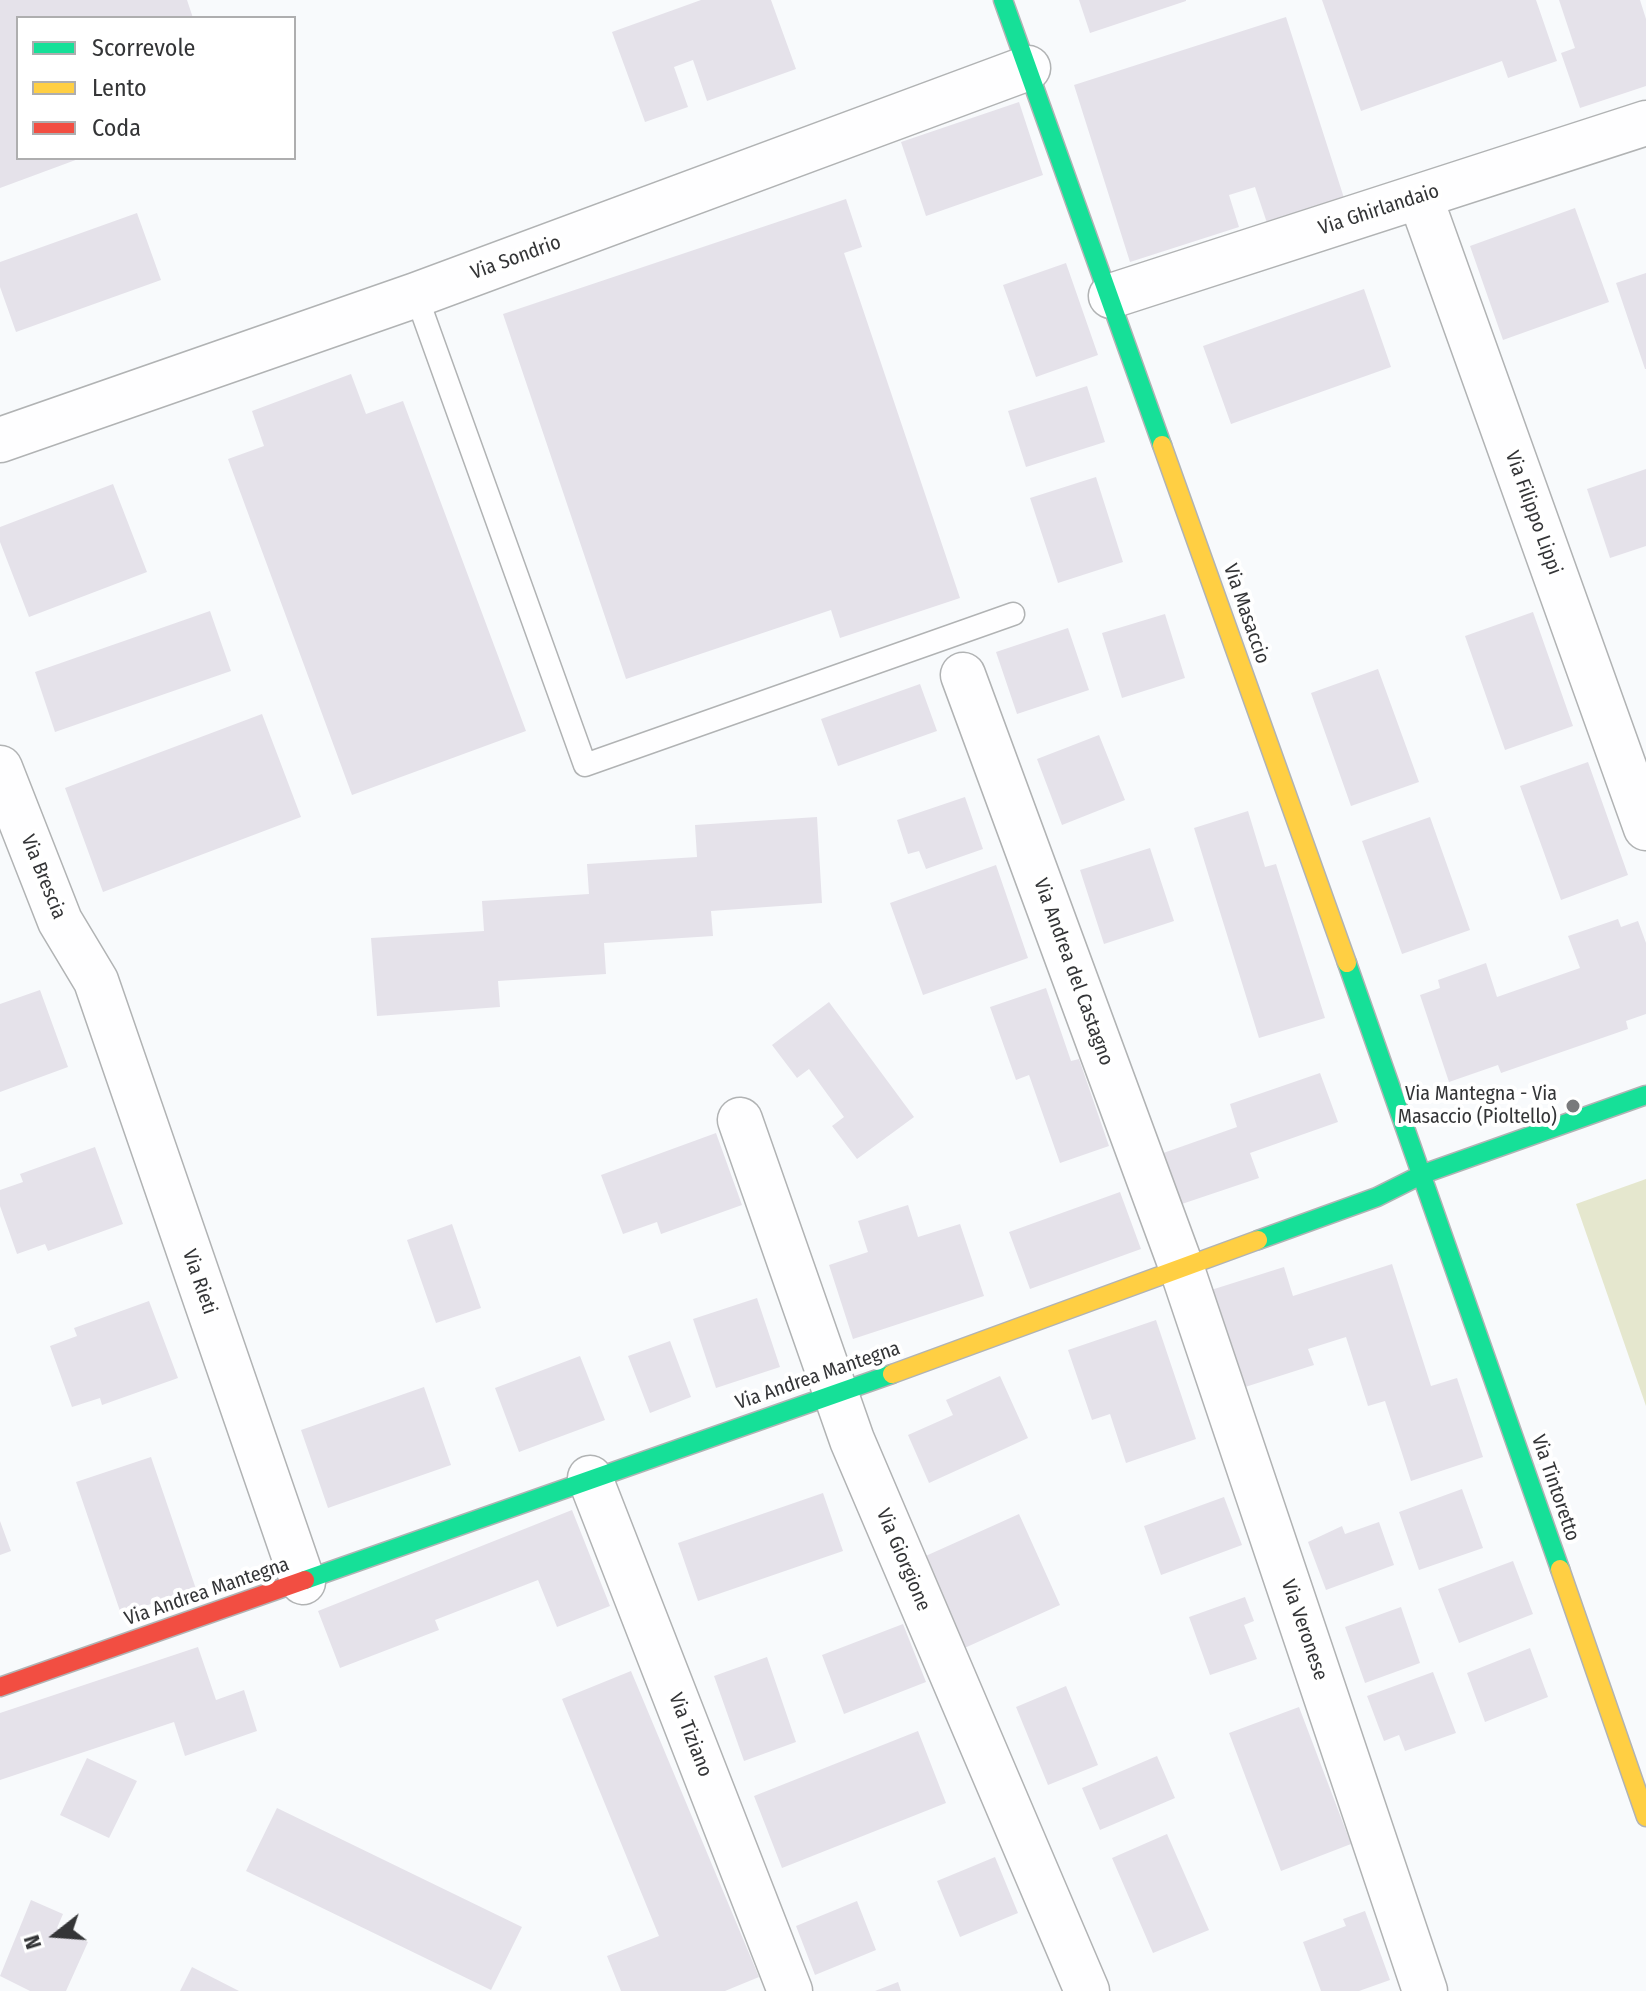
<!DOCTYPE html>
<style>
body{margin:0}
#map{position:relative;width:1646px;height:1991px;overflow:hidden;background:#f8fafc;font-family:"Fira Sans Condensed",sans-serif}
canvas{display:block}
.legend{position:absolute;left:16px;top:16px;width:280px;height:144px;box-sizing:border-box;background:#fff;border:2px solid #aeaeaf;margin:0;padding:10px 14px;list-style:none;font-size:24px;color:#343537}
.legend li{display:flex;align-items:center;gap:16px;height:40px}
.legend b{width:40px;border:2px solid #aeaeaf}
.north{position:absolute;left:16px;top:1895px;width:80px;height:80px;-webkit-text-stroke:6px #fff;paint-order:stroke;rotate:253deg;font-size:22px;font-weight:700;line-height:32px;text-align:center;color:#343537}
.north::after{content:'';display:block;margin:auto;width:28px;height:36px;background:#343537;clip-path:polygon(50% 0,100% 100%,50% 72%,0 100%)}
</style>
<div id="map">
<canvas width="1646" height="1991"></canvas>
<ul class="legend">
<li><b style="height:10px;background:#16e098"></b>Scorrevole</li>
<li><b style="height:10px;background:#ffcf43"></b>Lento</li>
<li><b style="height:10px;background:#f24e42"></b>Coda</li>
</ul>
<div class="north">N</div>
</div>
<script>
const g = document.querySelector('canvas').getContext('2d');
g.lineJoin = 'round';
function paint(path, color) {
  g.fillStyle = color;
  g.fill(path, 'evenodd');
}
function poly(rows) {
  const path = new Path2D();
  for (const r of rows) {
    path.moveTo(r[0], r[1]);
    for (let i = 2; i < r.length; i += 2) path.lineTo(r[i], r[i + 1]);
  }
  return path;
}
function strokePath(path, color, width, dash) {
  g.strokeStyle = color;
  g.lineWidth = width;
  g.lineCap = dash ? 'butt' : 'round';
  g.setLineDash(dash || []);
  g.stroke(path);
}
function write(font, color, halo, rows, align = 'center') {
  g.font = font + ' "Fira Sans Condensed",sans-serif';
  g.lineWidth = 8;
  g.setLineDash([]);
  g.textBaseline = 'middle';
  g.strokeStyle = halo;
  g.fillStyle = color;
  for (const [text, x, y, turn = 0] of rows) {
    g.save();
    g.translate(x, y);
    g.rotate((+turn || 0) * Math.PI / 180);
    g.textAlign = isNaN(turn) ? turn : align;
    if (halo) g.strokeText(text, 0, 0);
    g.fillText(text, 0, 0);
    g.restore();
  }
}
paint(poly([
 [1646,1179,1646,1406,1576,1204]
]), '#e5e7ce');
paint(poly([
 [0,0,187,0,193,18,18,18,18,158,81,158,0,188],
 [701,0,771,0,796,69,707,101,693,60,674,67,688,107,645,122,612,32],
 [1079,0,1186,0,1186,1,1090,33],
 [1322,0,1536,0,1557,61,1508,78,1502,61,1361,111],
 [1559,0,1640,0,1646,19,1646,86,1580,108,1561,53,1575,48],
 [1286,17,1344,198,1267,223,1255,187,1229,195,1239,227,1130,262,1074,85],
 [1019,102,1043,175,926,216,901,142],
 [846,199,862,247,844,253,960,598,840,638,831,610,626,679,503,314],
 [1575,208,1609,302,1503,340,1470,246],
 [137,213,161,280,16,332,0,287,0,262],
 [1066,263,1098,355,1036,377,1003,285],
 [1646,273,1646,369,1645,369,1616,283],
 [1364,289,1391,367,1231,424,1203,346],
 [351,374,366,414,403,401,526,731,352,795,228,459,264,446,252,411],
 [1087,386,1105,442,1026,467,1008,411],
 [1646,469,1646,546,1610,558,1587,489],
 [1096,477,1123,562,1058,583,1030,498],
 [113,484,147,572,29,617,0,542,0,527],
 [210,611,231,671,55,732,35,672],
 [1533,612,1573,726,1505,750,1465,636],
 [1165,614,1185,678,1122,698,1102,633],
 [1068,628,1089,690,1017,714,996,652],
 [1378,669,1419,782,1351,806,1311,693],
 [920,684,937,731,838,766,821,719],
 [262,714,301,817,103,892,65,788],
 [1099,735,1125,800,1062,825,1037,759],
 [1588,762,1628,875,1561,900,1520,786],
 [965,797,983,849,926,869,919,851,908,854,897,820],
 [1248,811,1265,867,1276,864,1325,1018,1259,1038,1194,828],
 [817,817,822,903,711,911,713,936,604,943,606,974,498,981,500,1007,377,1016,371,938,484,931,482,901,589,894,587,864,697,857,695,825],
 [1430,817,1470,930,1402,954,1362,841],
 [1150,848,1174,921,1104,944,1080,870],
 [996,865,1028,958,923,995,890,903],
 [1618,919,1621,927,1638,921,1646,943,1646,1014,1626,1021,1628,1029,1501,1073,1498,1065,1449,1082,1420,995,1440,988,1438,980,1486,963,1497,997,1580,968,1568,936],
 [1046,988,1071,1061,1079,1059,1109,1146,1060,1163,1029,1075,1016,1080,990,1007],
 [40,990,68,1067,0,1092,0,1004],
 [829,1002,914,1117,857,1159,832,1126,844,1117,809,1069,797,1078,772,1045],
 [1320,1073,1338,1122,1250,1153,1259,1178,1170,1208,1152,1157,1237,1127,1230,1104],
 [716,1133,742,1205,661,1234,657,1222,623,1234,601,1175],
 [95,1147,123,1224,48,1251,45,1244,17,1254,0,1206,0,1190,23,1182,20,1174],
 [1120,1192,1141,1249,1030,1289,1009,1232],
 [908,1205,918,1237,960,1224,984,1296,853,1339,829,1265,868,1252,858,1221],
 [452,1224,481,1308,436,1323,407,1240],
 [1392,1264,1431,1386,1457,1378,1483,1457,1411,1481,1385,1401,1368,1406,1346,1337,1308,1349,1314,1365,1242,1388,1211,1290,1284,1267,1293,1296],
 [757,1298,780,1367,716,1388,693,1319],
 [149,1301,178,1378,102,1405,100,1398,72,1407,50,1346,77,1336,74,1328],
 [1156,1320,1196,1439,1126,1463,1110,1414,1092,1420,1068,1350],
 [670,1341,691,1397,650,1413,628,1356],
 [580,1356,605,1420,519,1452,495,1388],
 [1000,1376,1028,1438,929,1483,908,1435,953,1415,946,1400],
 [424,1387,451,1465,328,1508,301,1430],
 [151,1457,196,1589,121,1614,76,1482],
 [1462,1489,1483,1548,1419,1570,1399,1512],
 [823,1493,843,1551,698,1601,678,1543],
 [1224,1497,1242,1545,1161,1575,1144,1526],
 [572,1510,610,1606,557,1627,538,1580,435,1620,439,1630,340,1668,318,1611],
 [1019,1514,1060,1605,960,1650,919,1559],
 [0,1521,11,1551,0,1555],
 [1379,1522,1394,1565,1326,1590,1308,1542,1342,1526,1345,1534],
 [1513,1561,1533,1614,1459,1643,1438,1589],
 [1245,1597,1254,1621,1244,1625,1257,1659,1210,1675,1189,1617],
 [1401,1607,1420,1663,1365,1683,1345,1627],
 [903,1624,926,1682,844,1714,822,1655],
 [198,1647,216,1700,244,1690,257,1731,185,1756,174,1722,0,1780,0,1713],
 [1530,1648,1548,1697,1485,1722,1467,1673],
 [767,1657,796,1742,744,1761,714,1676],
 [631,1671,759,1977,725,1991,621,1991,607,1956,659,1936,562,1699],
 [1433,1672,1456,1733,1405,1751,1399,1735,1384,1741,1367,1696],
 [1066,1686,1098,1765,1048,1785,1016,1707],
 [1299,1707,1351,1844,1281,1871,1229,1733],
 [918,1731,946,1803,782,1868,754,1796],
 [1157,1756,1175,1798,1100,1830,1082,1788],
 [87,1758,137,1781,109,1838,60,1815],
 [277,1808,522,1927,491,1990,246,1871],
 [1167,1834,1209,1930,1153,1953,1112,1858],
 [995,1857,1018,1913,960,1937,937,1881],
 [31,1900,63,1914,57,1928,88,1942,66,1991,30,1991,0,1976],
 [857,1901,876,1950,815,1975,796,1926],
 [1365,1911,1390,1980,1359,1991,1321,1991,1303,1942,1346,1926,1343,1919],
 [192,1967,239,1991,180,1991],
 [898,1982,901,1991,875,1991]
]), '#e5e2ea');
const lane = poly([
 [416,295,585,765,1013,614]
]);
const street = poly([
 [1420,197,1646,828],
 [1111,296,1646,123],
 [0,440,416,295,1028,68],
 [963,675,1182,1269,1425,1991],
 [0,768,60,921,96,981,303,1582],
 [740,1120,852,1440,1087,1991],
 [590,1478,790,1991]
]);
const fast = poly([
 [1003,0,1162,445],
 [1347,963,1560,1569],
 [1258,1240,1377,1197,1423,1174,1646,1095],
 [305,1580,892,1374]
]);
const slow = poly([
 [1162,445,1347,963],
 [892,1374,1258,1240],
 [1560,1569,1646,1817]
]);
const jam = poly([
 [0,1687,305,1580]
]);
strokePath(lane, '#b1b3b4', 25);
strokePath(street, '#b1b3b4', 47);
strokePath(fast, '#b1b3b4', 21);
strokePath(slow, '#b1b3b4', 21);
strokePath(jam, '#b1b3b4', 21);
strokePath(lane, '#fefeff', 22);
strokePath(street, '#fefeff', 44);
strokePath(fast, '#16e098', 18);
strokePath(slow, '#ffcf43', 18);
strokePath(jam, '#f24e42', 18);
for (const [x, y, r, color] of [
 [1573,1106,8,"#797a7c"]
]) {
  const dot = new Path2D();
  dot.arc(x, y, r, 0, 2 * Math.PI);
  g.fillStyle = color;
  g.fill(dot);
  strokePath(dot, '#fff', 3);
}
write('20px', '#343537', '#fff', [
 ["Via Ghirlandaio",1379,210,-18],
 ["Via Sondrio",516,258,-20],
 ["Via Filippo Lippi",1533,513,70],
 ["Via Masaccio",1246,614,71],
 ["Via Brescia",43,877,68],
 ["Via Andrea del Castagno",1073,972,70],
 ["Via Rieti",199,1282,71],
 ["Via Andrea Mantegna",818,1376,-19],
 ["Via Tintoretto",1555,1488,71],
 ["Via Giorgione",903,1560,67],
 ["Via Andrea Mantegna",207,1592,-19],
 ["Via Veronese",1304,1630,71],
 ["Via Tiziano",690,1735,69]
]);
write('20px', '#343537', '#fff', [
 ["Via Mantegna - Via",1557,1094],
 ["Masaccio (Pioltello)",1557,1117]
], 'right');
</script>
